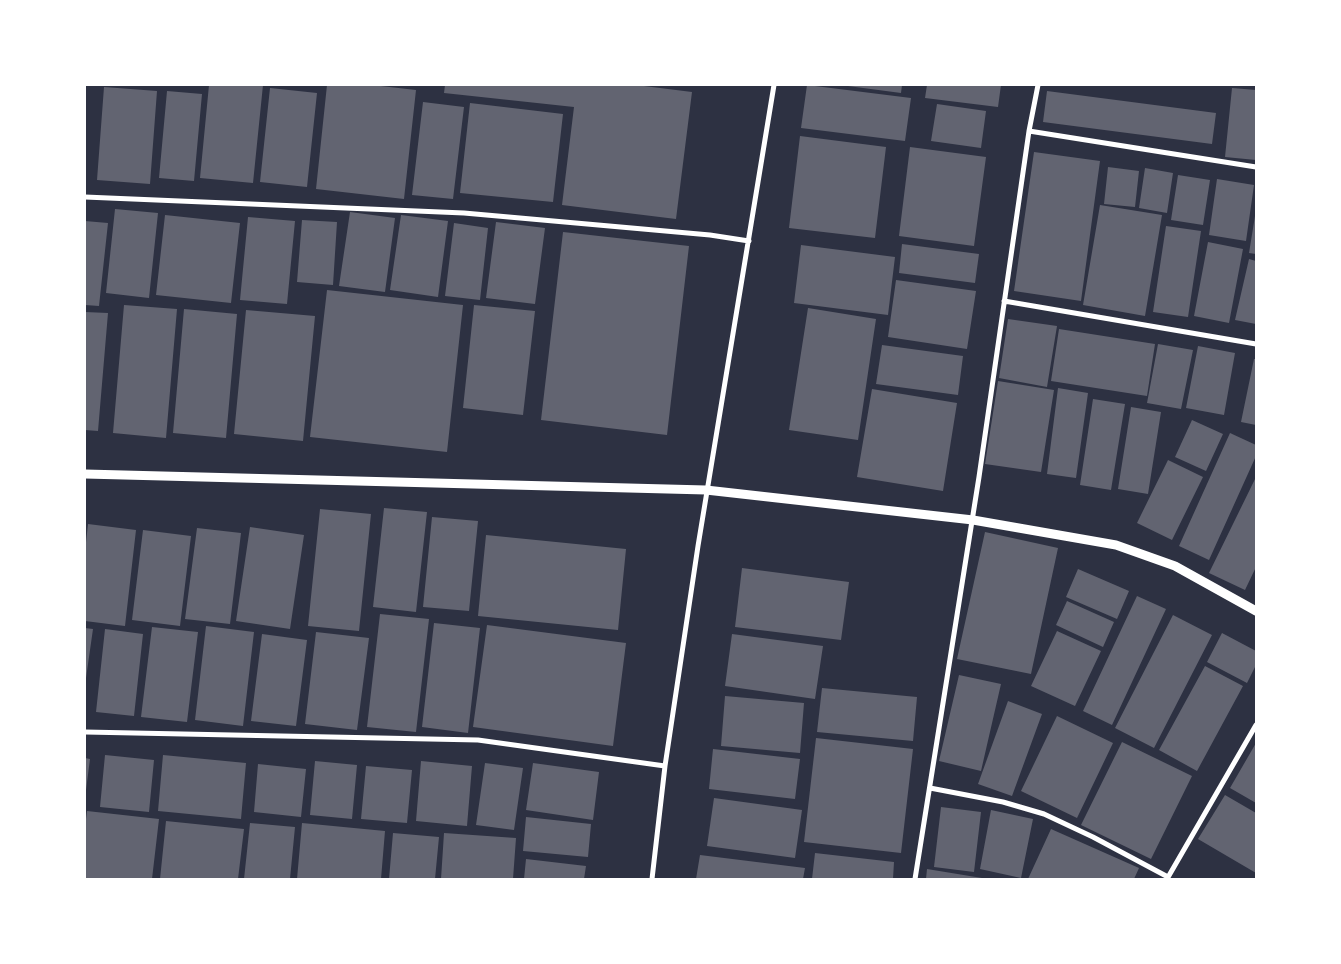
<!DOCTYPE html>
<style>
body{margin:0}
#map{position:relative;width:1341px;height:964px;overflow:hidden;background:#2d3142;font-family:"Asap Condensed",sans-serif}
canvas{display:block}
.frame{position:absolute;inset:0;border:86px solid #fff;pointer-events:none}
</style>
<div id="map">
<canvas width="1341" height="964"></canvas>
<div class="frame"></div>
</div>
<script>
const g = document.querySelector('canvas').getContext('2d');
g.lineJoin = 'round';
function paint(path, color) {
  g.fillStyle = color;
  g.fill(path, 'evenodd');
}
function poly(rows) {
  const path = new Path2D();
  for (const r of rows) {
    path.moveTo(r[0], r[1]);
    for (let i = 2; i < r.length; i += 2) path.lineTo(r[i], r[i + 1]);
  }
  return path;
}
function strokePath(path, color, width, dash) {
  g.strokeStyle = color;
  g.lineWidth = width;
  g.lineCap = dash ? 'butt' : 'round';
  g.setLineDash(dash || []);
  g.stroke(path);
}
paint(poly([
 [209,85,263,85,253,183,200,178],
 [327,85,372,85,416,90,404,199,316,189],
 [445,85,636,85,692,92,676,219,562,205,574,107,444,93],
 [807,85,911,98,905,141,801,128],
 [848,85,902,85,901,93,848,86],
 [927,85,1001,85,998,107,925,98],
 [104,87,157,91,150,184,97,180],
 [270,88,317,93,307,187,260,182],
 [1232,88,1256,90,1256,160,1225,157],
 [167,91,202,94,194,181,159,178],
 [1047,91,1216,113,1212,144,1043,122],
 [423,102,464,107,453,199,412,195],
 [470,103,563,114,553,202,460,193],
 [937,104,986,111,981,148,931,141],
 [800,136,886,147,875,238,789,228],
 [910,147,986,157,974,246,899,236],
 [1034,152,1100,161,1081,301,1014,291],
 [1108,167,1139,171,1135,207,1104,204],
 [1145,168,1173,173,1167,213,1139,208],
 [1178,175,1210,180,1203,225,1171,220],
 [1217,179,1254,185,1246,241,1209,235],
 [1100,205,1162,215,1145,316,1083,305],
 [115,209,158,213,149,298,106,293],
 [350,212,395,218,385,292,339,286],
 [165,215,240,223,231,303,156,295],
 [401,215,448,221,438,297,390,290],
 [1255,216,1256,217,1256,254,1249,253],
 [248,217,295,221,287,304,240,300],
 [302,220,337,222,333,285,297,282],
 [85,221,108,223,99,306,85,305],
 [496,222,545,228,535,304,486,298],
 [454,223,488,228,480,300,445,296],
 [1166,226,1201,231,1188,317,1153,312],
 [563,232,689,246,667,435,541,420],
 [1208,242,1243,249,1229,323,1194,316],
 [902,244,979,254,975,283,899,273],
 [801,245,895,257,888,315,794,303],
 [1249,259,1256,261,1256,324,1235,320],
 [896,280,976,291,967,349,888,337],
 [327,290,463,305,447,452,310,437],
 [124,305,177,309,166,438,113,433],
 [474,305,535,311,523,415,463,408],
 [808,308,876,319,858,440,789,430],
 [184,309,237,314,226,438,173,433],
 [246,310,315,316,303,441,234,434],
 [85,312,108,313,98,431,85,430],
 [1008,319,1057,326,1047,387,999,378],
 [1059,329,1155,344,1147,396,1051,381],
 [1158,344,1193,350,1181,409,1147,403],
 [882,345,963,356,958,395,876,384],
 [1198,346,1235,353,1224,415,1186,408],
 [1254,359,1256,359,1256,425,1241,422],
 [998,381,1054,390,1041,472,985,464],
 [1058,388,1088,393,1076,478,1047,474],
 [872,389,957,403,943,491,857,477],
 [1093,399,1125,404,1111,490,1080,485],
 [1131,407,1161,412,1148,494,1118,489],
 [1192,420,1223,434,1206,471,1175,457],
 [1230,433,1256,445,1256,456,1209,560,1179,546],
 [1168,460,1203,477,1172,540,1137,523],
 [1256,477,1256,567,1245,590,1209,573],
 [384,508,427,512,416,612,373,607],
 [320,509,371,514,359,631,308,626],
 [432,517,478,521,469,611,423,607],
 [88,524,136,530,125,626,85,621,85,551],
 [250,527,304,535,290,629,236,621],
 [197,528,241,533,230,624,185,619],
 [143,530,191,536,180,626,132,620],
 [985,532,1058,548,1031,674,957,659],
 [486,535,626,549,618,630,478,616],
 [742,568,849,582,841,640,735,627],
 [1078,569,1129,591,1117,619,1066,597],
 [1137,596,1166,609,1112,725,1083,711],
 [1067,601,1114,622,1103,647,1056,625],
 [380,614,429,619,416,732,367,727],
 [1173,615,1212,635,1154,748,1115,728],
 [434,623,480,628,468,733,422,727],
 [487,625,626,643,613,746,473,727],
 [206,626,254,632,243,726,195,720],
 [152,627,198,632,187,722,141,717],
 [85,628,93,629,86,678,85,678],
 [105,629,143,634,134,716,96,712],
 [1057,631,1101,651,1075,706,1031,686],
 [316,632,369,638,357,730,305,724],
 [1222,633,1256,651,1256,665,1247,683,1207,662],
 [262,634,307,640,296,726,251,721],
 [732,634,823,646,815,699,725,686],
 [1205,666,1243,686,1197,771,1159,750],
 [959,675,1001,684,981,771,939,761],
 [822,688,917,697,913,741,817,732],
 [725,696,804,703,800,753,721,746],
 [1008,701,1042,714,1012,796,978,784],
 [1057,716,1113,743,1077,818,1021,791],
 [816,738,913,749,901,853,804,842],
 [1122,742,1192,776,1151,859,1081,825],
 [1256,743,1256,803,1230,788],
 [713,749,800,759,795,799,709,789],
 [105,755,154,760,149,812,100,807],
 [163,755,246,763,241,819,158,811],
 [85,758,90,759,86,790,85,790],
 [315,761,357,765,352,819,310,815],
 [421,761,472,766,467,826,416,821],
 [485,763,523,768,514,830,476,825],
 [533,763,599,772,593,820,526,810],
 [258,764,306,769,301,817,254,812],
 [366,766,412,770,407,823,361,819],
 [1225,795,1256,813,1256,873,1198,839],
 [714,798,802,810,795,858,707,846],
 [941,807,981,812,974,872,934,867],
 [991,810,1033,819,1021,878,980,869],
 [87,811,159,819,152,879,85,879,85,827],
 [526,817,591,824,588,857,523,851],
 [166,821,244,829,238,879,160,879],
 [250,823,295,827,290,879,244,879],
 [302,823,385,831,381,879,297,879],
 [1051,829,1139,868,1134,879,1028,879],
 [393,833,439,837,435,879,389,879],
 [444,833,516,838,513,879,441,879],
 [815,853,894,862,893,879,812,879],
 [700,855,805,868,803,879,696,879],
 [526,859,586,866,584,879,524,879],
 [927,869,982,878,982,879,926,879]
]), '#626471');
strokePath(poly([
 [1029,131,1256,167],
 [85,197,464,213,710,235,749,241],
 [1004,301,1256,344],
 [85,732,478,740,665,766],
 [930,788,1003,802,1044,814,1093,837,1168,877],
 [652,879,665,766,698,546,774,85],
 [915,879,979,477,1029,131,1038,85],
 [1167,879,1256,725]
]), '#fff', 5);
strokePath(poly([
 [85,474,706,490,973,520,1116,545,1175,566,1256,611]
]), '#fff', 9);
</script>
